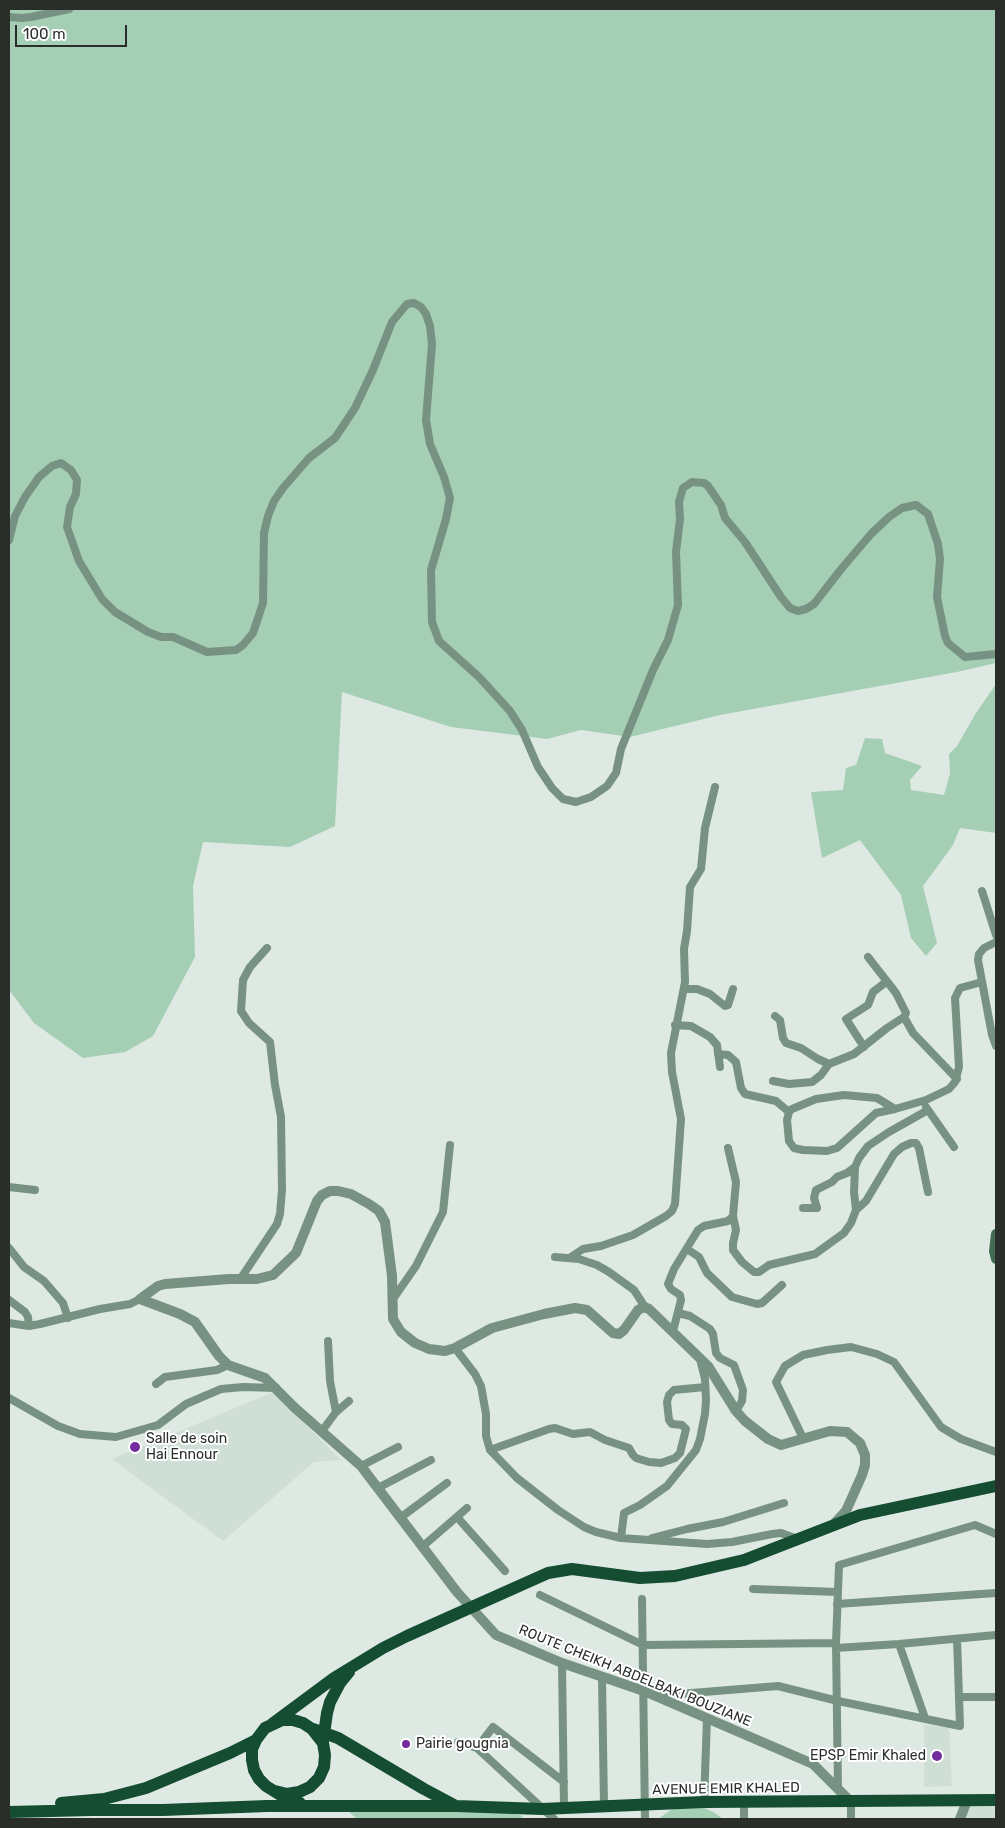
<!DOCTYPE html>
<style>
body{margin:0}
#map{position:relative;width:1005px;height:1828px;overflow:hidden;background:#dfe9e3;font-family:Rubik,sans-serif}
canvas{display:block}
.frame{position:absolute;inset:0;border:10px solid #2a2e2b;pointer-events:none}
.scale{position:absolute;left:15px;top:25px;width:112px;height:22px;box-sizing:border-box;border:2px solid #2a2e2b;border-top:0;padding-left:6px;font-size:15px;line-height:18px;white-space:nowrap;color:#2a2e2b;-webkit-text-stroke:4px #fff;paint-order:stroke}
</style>
<div id="map">
<canvas width="1005" height="1828"></canvas>
<div class="frame"></div>
<div class="scale">100 m</div>
</div>
<script>
const g = document.querySelector('canvas').getContext('2d');
g.lineJoin = 'round';
function paint(path, color) {
  g.fillStyle = color;
  g.fill(path, 'evenodd');
}
function poly(rows) {
  const path = new Path2D();
  for (const r of rows) {
    path.moveTo(r[0], r[1]);
    for (let i = 2; i < r.length; i += 2) path.lineTo(r[i], r[i + 1]);
  }
  return path;
}
function strokePath(path, color, width, dash) {
  g.strokeStyle = color;
  g.lineWidth = width;
  g.lineCap = dash ? 'butt' : 'round';
  g.setLineDash(dash || []);
  g.stroke(path);
}
function write(font, color, halo, rows, align = 'center') {
  g.font = font + ' Rubik,sans-serif';
  g.lineWidth = 4;
  g.setLineDash([]);
  g.textBaseline = 'middle';
  g.strokeStyle = halo;
  g.fillStyle = color;
  for (const [text, x, y, turn = 0] of rows) {
    g.save();
    g.translate(x, y);
    g.rotate((+turn || 0) * Math.PI / 180);
    g.textAlign = isNaN(turn) ? turn : align;
    if (halo) g.strokeText(text, 0, 0);
    g.fillText(text, 0, 0);
    g.restore();
  }
}
paint(poly([
 [273,1392,341,1460,314,1462,223,1541,112,1459,130,1451,127,1446,139,1441,142,1447],
 [924,1725,949,1726,952,1786,924,1787],
 [971,1806,996,1806,996,1819,966,1819]
]), '#cfdfd5');
paint(poly([
 [9,9,996,9,996,663,957,672,720,715,630,737,581,730,547,739,451,727,342,692,335,826,290,847,203,842,193,886,195,957,153,1036,125,1052,83,1058,34,1023,9,990],
 [996,684,996,833,960,828,953,845,923,886,937,943,926,956,911,938,901,895,860,840,822,858,811,792,843,790,846,768,856,765,865,738,882,739,885,753,922,766,910,780,911,790,944,795,950,774,949,754,957,746,976,713],
 [686,1805,701,1806,715,1813,723,1819,658,1819,671,1810],
 [501,1810,523,1816,520,1819,357,1819,349,1812]
]), '#a4cfb5');
strokePath(poly([
 [9,17,22,18,31,17,69,9],
 [9,540,15,516,25,497,39,477,52,466,61,463,71,470,77,480,76,494,70,507,67,527,79,561,102,599,115,612,148,632,161,637,173,637,207,652,236,650,243,645,253,633,263,603,264,533,268,516,274,501,283,488,309,458,335,438,355,408,373,370,392,322,407,304,414,303,421,307,426,314,430,326,432,344,426,420,430,444,444,477,450,498,446,519,431,570,432,622,439,641,479,677,510,711,522,730,538,767,552,788,563,799,576,802,591,797,607,786,616,773,621,749,653,670,668,640,678,605,676,552,680,519,679,502,683,488,692,482,704,483,708,486,721,505,725,518,745,542,781,597,790,608,798,611,806,609,814,604,842,568,871,534,889,517,902,508,916,505,928,514,938,544,940,559,937,597,945,636,948,643,965,657,996,654],
 [982,891,996,935],
 [996,942,984,948,979,954,978,960,992,1035,996,1046],
 [684,989,697,989,710,994,725,1006,728,1005,733,989],
 [775,1016,780,1020,783,1038,786,1043,801,1048,818,1059,829,1064,854,1054,887,1028,904,1017,906,1013,896,993,868,957],
 [904,1017,913,1033,957,1079],
 [675,1025,691,1026,710,1037,717,1045,720,1067],
 [864,1047,846,1019,868,1005,873,992,886,982],
 [718,1054,728,1055,736,1062,741,1088,745,1094,776,1101,789,1112],
 [773,1081,789,1084,812,1082,821,1075,829,1064],
 [844,1095,877,1098,895,1109,876,1113,837,1148,827,1151,803,1150,794,1148,789,1141,787,1120,789,1112,792,1109,816,1099,844,1095],
 [926,1107,954,1147],
 [895,1109,926,1100,949,1089,955,1082,959,1067,955,998,960,988,982,982],
 [9,1187,35,1190],
 [803,1208,817,1208,814,1198,816,1190,832,1182,837,1177,847,1173,855,1167],
 [856,1210,866,1201,894,1154,902,1147,911,1143,916,1143,919,1148,928,1192],
 [733,1216,736,1230,733,1243,733,1250,742,1262,754,1272,759,1272,769,1265,815,1254,844,1233,851,1223,856,1210,854,1192,855,1167,859,1158,868,1146,889,1132,928,1110],
 [9,1248,24,1267,44,1281,63,1303,68,1318],
 [687,1249,699,1257,707,1273,732,1297,757,1304,762,1303,782,1285],
 [555,1257,579,1259,597,1265,609,1272,634,1290,645,1307],
 [571,1257,583,1249,601,1246,633,1235,666,1216,672,1211,675,1204,681,1119,672,1072,671,1053,685,982,684,949,687,931,690,887,701,869,705,828,715,787],
 [241,1278,277,1224,280,1214,282,1190,281,1117,275,1085,270,1042,249,1023,241,1011,243,980,250,967,267,948],
 [393,1299,416,1266,443,1212,450,1145],
 [9,1300,25,1312,28,1317,29,1326],
 [678,1313,690,1316,710,1329,713,1334,716,1353,720,1358,734,1365,743,1390,742,1401,736,1411],
 [9,1323,29,1326,40,1324,100,1309,130,1304,140,1299],
 [673,1331,681,1300,680,1295,671,1289,668,1284,674,1269,698,1230,704,1226,728,1221,733,1216,736,1182,728,1148],
 [328,1341,330,1381,336,1412],
 [455,1348,475,1374,481,1386,486,1414,486,1436,490,1450,517,1478,558,1510,584,1527,596,1532,621,1538,707,1544,732,1542,772,1534,781,1533,798,1539],
 [156,1384,165,1377,217,1370,228,1365],
 [9,1398,58,1426,80,1434,116,1437,158,1425,186,1404,221,1389,243,1387,276,1388],
 [322,1431,336,1412,349,1401],
 [803,1438,776,1382,785,1366,803,1355,827,1350,851,1347,877,1354,894,1362,941,1427,961,1439,996,1452],
 [490,1450,549,1429,555,1428,573,1434,590,1432,605,1440,629,1448,633,1455,636,1458,649,1462,661,1463,675,1458,680,1453,686,1429,682,1425,672,1424,669,1420,667,1402,669,1395,674,1390,705,1387],
 [361,1466,398,1447],
 [378,1488,431,1460],
 [457,1517,505,1571],
 [400,1518,447,1483],
 [621,1538,624,1513,640,1505,667,1486,696,1450,700,1439,705,1414,706,1400,705,1379,700,1359],
 [652,1538,687,1529,723,1522,784,1503],
 [422,1547,467,1508],
 [753,1589,838,1592],
 [540,1595,643,1645,836,1643],
 [642,1599,645,1819],
 [837,1604,996,1593],
 [899,1644,925,1718],
 [836,1648,899,1644,996,1635],
 [562,1663,564,1809],
 [602,1677,604,1807],
 [651,1692,679,1694,778,1686,838,1701,960,1726,957,1639],
 [959,1697,996,1697],
 [458,1742,477,1748,554,1819],
 [477,1748,493,1727,564,1782],
 [838,1790,836,1643,839,1565,975,1525,996,1534],
 [704,1802,707,1718],
 [744,1819,744,1802],
 [851,1819,851,1802]
]), '#779282', 8);
strokePath(poly([
 [140,1299,158,1286,165,1284,229,1279,257,1279,273,1275,296,1253,317,1201,322,1195,330,1191,338,1191,351,1194,369,1204,379,1211,385,1222,392,1276,393,1319,401,1332,415,1343,429,1349,445,1351,455,1348,492,1328,544,1314,575,1308,587,1310,613,1333,619,1334,624,1330,638,1310,644,1307,649,1309,708,1366,736,1411,745,1421,768,1439,781,1445,830,1431,847,1432,860,1443,865,1455,865,1465,862,1475,846,1511,835,1523],
 [140,1299,180,1314,195,1322,219,1356,228,1365,265,1378,295,1408,361,1466,457,1592,496,1635,562,1663,644,1691,813,1764,851,1802],
 [960,1819,967,1801]
]), '#779282', 10);
strokePath(poly([
 [996,1234,994,1251,996,1259]
]), '#416a52', 10);
strokePath(poly([
 [272,1724,334,1678,383,1648,407,1636,548,1573,572,1569,640,1578,675,1576,744,1560,860,1515,996,1486],
 [313,1729,338,1738,424,1789,454,1805],
 [323,1741,327,1713,330,1702,340,1683,349,1672],
 [275,1791,287,1794,299,1792,310,1787,319,1778,324,1767,325,1755,323,1743,312,1729,303,1723,293,1720,282,1720,265,1728,256,1740,252,1749,252,1760,254,1770,259,1779,266,1786,290,1801,300,1803],
 [61,1803,104,1799,146,1788,230,1753,256,1740],
 [9,1812,92,1810,163,1810,267,1806,456,1806,542,1809,704,1802,996,1800]
]), '#154d32', 12);
for (const [x, y, r, color] of [
 [135,1447,6,"#722ca0"],
 [406,1744,5,"#722ca0"],
 [937,1756,6,"#722ca0"]
]) {
  const dot = new Path2D();
  dot.arc(x, y, r, 0, 2 * Math.PI);
  g.fillStyle = color;
  g.fill(dot);
  strokePath(dot, '#fff', 2);
}
write('14px', '#2a2e2b', '#fff', [
 ["Salle de soin",146,1439],
 ["Hai Ennour",146,1455],
 ["Pairie gougnia",416,1744],
 ["EPSP Emir Khaled",926,1756,"right"]
], 'left');
write('14px', '#2a2e2b', '#fff', [
 ["ROUTE CHEIKH ABDELBAKI BOUZIANE",635,1676,22],
 ["AVENUE EMIR KHALED",726,1789,-1]
]);
</script>
